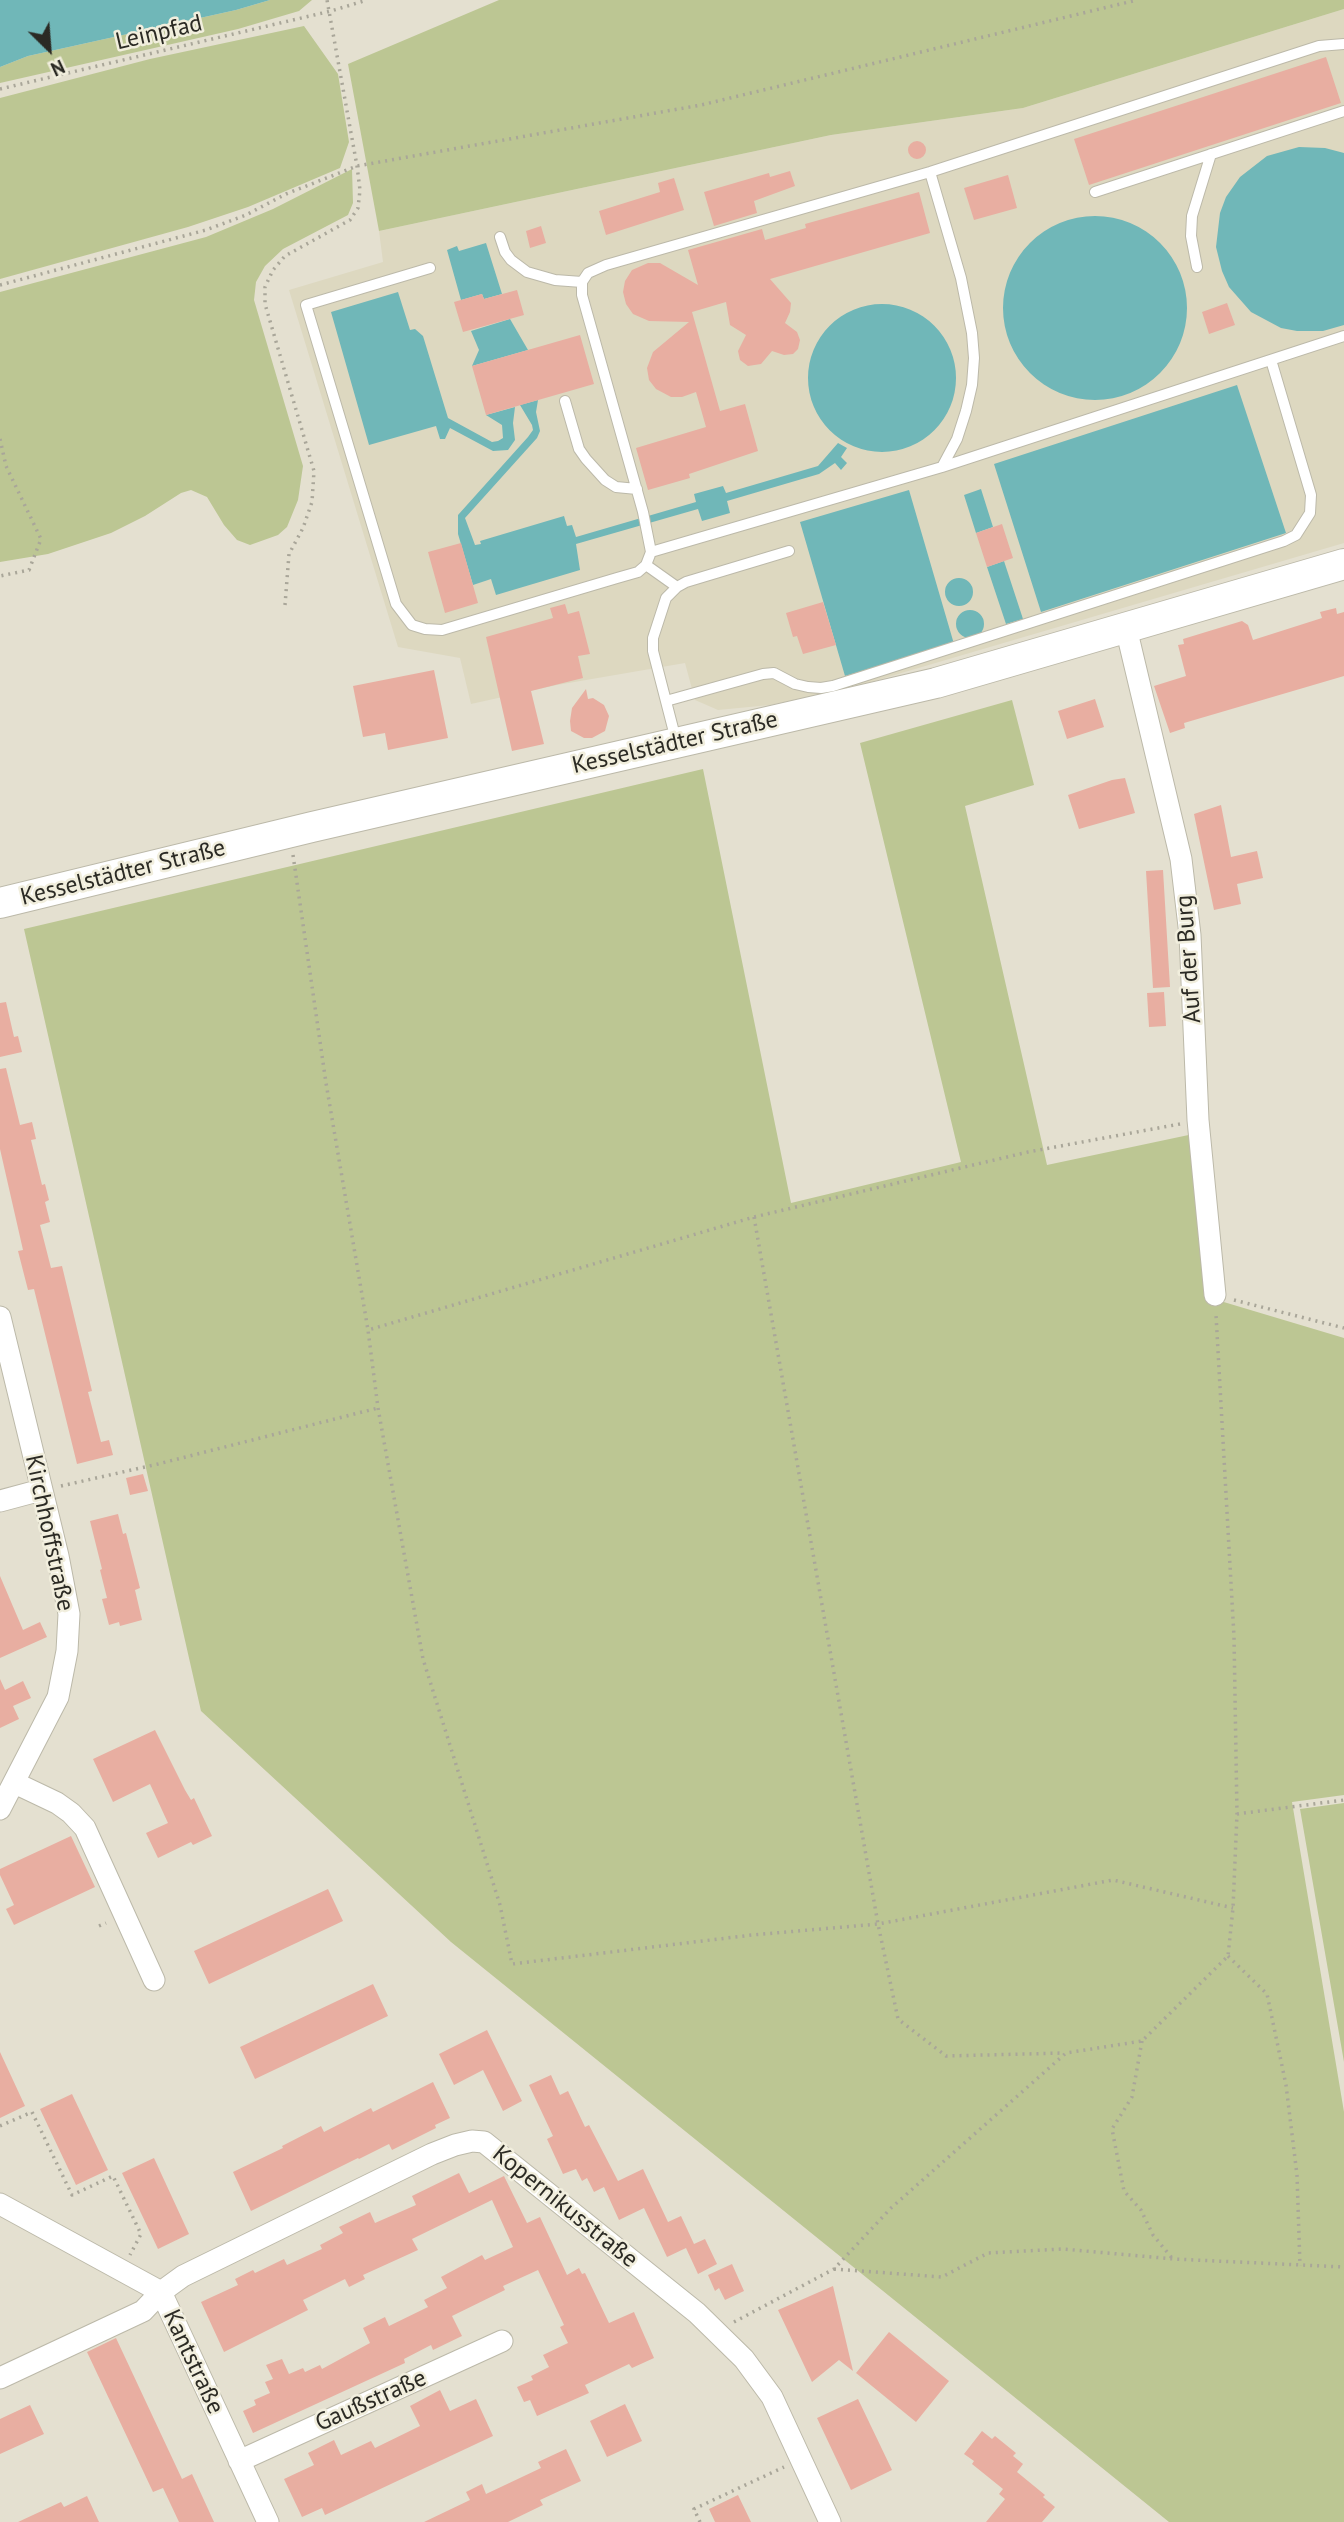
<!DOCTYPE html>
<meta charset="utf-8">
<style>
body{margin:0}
#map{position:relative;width:1344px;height:2522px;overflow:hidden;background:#e4e0d0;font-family:"PT Sans",sans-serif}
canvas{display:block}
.north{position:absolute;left:14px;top:14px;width:70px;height:70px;-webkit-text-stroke:5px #f1eedd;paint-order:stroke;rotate:155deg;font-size:19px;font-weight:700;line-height:28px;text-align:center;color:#2b2a24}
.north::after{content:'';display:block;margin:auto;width:24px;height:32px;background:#2b2a24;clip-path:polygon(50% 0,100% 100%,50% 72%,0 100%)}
</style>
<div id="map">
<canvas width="1344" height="2522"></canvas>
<div class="north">N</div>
</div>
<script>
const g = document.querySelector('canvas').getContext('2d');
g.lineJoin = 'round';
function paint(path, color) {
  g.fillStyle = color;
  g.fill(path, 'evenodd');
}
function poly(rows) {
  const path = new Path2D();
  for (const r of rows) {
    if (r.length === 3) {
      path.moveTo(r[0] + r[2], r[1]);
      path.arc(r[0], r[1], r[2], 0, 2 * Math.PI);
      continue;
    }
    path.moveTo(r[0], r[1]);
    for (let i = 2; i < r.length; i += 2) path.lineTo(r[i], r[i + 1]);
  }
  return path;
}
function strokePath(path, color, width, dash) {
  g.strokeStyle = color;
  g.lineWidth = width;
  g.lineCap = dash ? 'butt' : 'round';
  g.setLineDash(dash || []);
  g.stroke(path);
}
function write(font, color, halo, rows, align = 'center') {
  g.font = font + ' "PT Sans",sans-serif';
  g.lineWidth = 5;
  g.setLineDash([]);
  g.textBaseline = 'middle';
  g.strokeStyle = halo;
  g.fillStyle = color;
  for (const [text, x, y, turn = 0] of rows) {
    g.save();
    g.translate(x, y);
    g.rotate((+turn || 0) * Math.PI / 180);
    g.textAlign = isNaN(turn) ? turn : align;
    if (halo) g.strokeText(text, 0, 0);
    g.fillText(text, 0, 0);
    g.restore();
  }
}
paint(poly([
 [1344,9,1344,543,847,689,770,705,718,710,695,700,685,663,557,685,471,704,460,658,398,647,289,290,383,262,379,231,831,135,1023,108]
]), '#ddd8c0');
paint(poly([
 [270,0,312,0,299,11,238,29,0,83,0,67,28,56,236,10],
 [499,0,1344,0,1344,9,1023,108,831,135,379,231,348,64],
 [304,26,338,74,349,142,340,168,248,207,188,227,0,279,0,98,150,59],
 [352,169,353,203,348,215,283,249,265,266,256,282,254,300,303,466,298,500,287,527,278,535,250,545,237,540,224,525,207,497,191,490,181,493,145,516,111,533,48,554,0,562,0,292,206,237,273,209],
 [1012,700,1034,785,965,806,1047,1165,1198,1133,1217,1300,1344,1338,1344,1795,1292,1802,1344,2112,1344,2522,1169,2522,451,1942,201,1711,24,929,703,769,791,1203,961,1162,860,743],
 [1344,1803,1344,2062,1300,1809]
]), '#bcc693');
paint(poly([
 [0,0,270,0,236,10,28,56,0,67],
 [1299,147,1325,148,1344,153,1344,325,1323,331,1297,331,1281,328,1251,312,1229,287,1222,271,1216,247,1220,213,1226,197,1240,177,1267,156],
 [1095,308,92],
 [486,243,502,294,484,299,482,294,461,300,447,250,457,246,459,251],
 [398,292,410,330,415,329,423,336,448,418,492,442,498,441,503,438,502,425,486,415,515,407,513,423,515,440,508,450,493,451,450,428,445,439,440,439,436,426,369,445,331,312],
 [882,378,74],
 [510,319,528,350,472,366,479,350,471,331],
 [1237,385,1286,533,1041,612,994,464],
 [538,400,536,412,540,431,537,438,465,518,475,545,481,544,480,541,564,516,567,526,572,525,576,537,696,502,694,494,723,486,726,493,818,466,838,443,847,448,841,457,847,463,841,470,835,463,819,474,727,501,730,513,702,521,698,509,576,544,580,570,496,595,491,579,473,585,458,534,458,515,528,437,533,430,532,425,520,405],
 [981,489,993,527,976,533,964,495],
 [909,490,954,644,845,676,800,522],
 [1004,561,1023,619,1006,624,987,567],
 [959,592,14],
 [970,624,14]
]), '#70b7b8');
paint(poly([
 [1326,57,1341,103,1089,185,1074,139],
 [917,150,9],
 [790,171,795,186,754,201,757,213,714,226,704,192,769,173,770,177],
 [1008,175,1017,208,974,220,964,188],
 [674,178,684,210,606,235,599,211,660,192,658,183],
 [919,192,930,233,770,279,791,303,790,312,785,323,797,332,800,340,798,349,793,354,784,355,772,351,761,364,748,366,740,360,738,351,746,335,730,325,726,302,692,312,720,411,745,404,758,451,689,474,690,478,648,490,636,448,706,427,696,392,682,397,671,397,656,389,649,380,647,368,653,352,689,322,649,321,633,314,626,304,623,292,625,281,632,270,648,263,660,263,698,285,688,250,762,229,765,240,806,228,805,224],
 [541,226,546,243,530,248,526,231],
 [517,290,524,315,463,332,454,302,482,294,484,299],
 [1227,303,1235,325,1209,334,1202,312],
 [580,335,594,384,486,415,472,366],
 [1002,524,1013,558,987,567,976,533],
 [461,543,478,603,445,613,428,552],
 [823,602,836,645,803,654,797,636,793,637,786,613],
 [565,604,568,614,579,611,590,654,578,656,583,678,531,691,544,744,512,751,486,637,553,618,550,608],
 [1336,608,1337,614,1344,612,1344,676,1184,723,1185,728,1170,733,1154,686,1186,676,1178,645,1184,644,1183,639,1242,621,1248,625,1253,640,1322,618,1320,612],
 [434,670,448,738,388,750,385,733,363,737,353,686],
 [586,689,588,699,593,698,604,705,609,716,605,731,592,738,584,738,571,731,570,721,572,708],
 [1095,699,1104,727,1067,739,1058,711],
 [1125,778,1135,813,1079,829,1068,795,1112,780],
 [1221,805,1231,857,1257,851,1263,878,1237,884,1241,904,1214,910,1194,814],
 [1163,870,1170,987,1153,988,1146,871],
 [1164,992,1166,1026,1149,1027,1147,993],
 [6,1002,14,1037,18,1036,22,1052,0,1057,0,1003],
 [6,1068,20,1125,32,1122,36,1139,31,1140,42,1185,45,1184,49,1200,45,1202,50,1222,40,1225,51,1268,62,1266,92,1391,88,1392,101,1442,109,1440,113,1455,77,1464,34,1289,28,1290,18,1251,23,1250,0,1149,0,1069],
 [143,1474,148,1491,130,1495,126,1478],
 [118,1514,123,1534,126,1533,140,1588,135,1590,142,1620,120,1626,119,1622,109,1625,102,1599,107,1598,100,1570,102,1569,90,1521],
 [0,1576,23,1630,40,1622,47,1637,0,1658],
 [0,1679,5,1690,23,1681,31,1698,13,1706,19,1719,0,1728],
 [155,1730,185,1790,191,1800,194,1798,212,1836,193,1845,191,1842,158,1858,146,1833,168,1823,150,1784,113,1802,93,1759],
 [71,1836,95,1887,14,1925,6,1909,14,1905,0,1875,0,1869],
 [328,1889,343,1921,209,1984,194,1951],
 [373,1984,388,2016,255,2079,240,2047],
 [487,2030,522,2101,503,2111,483,2070,454,2085,439,2054],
 [0,2052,25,2106,0,2118],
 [551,2075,560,2095,568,2091,585,2127,589,2125,618,2181,643,2169,668,2222,681,2216,694,2244,705,2239,717,2264,698,2274,686,2248,667,2257,644,2208,619,2220,604,2187,594,2192,587,2178,582,2181,576,2169,563,2174,547,2139,553,2136,529,2085],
 [433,2082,450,2118,435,2125,436,2128,392,2150,389,2144,359,2159,358,2158,251,2211,233,2172,283,2148,282,2146,321,2126,324,2132,371,2108,373,2112],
 [72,2094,108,2170,76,2185,40,2109],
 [154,2158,189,2234,158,2249,122,2173],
 [459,2173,469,2193,504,2176,527,2223,540,2217,567,2275,579,2268,582,2274,585,2273,609,2323,634,2312,654,2358,632,2368,629,2364,585,2385,589,2393,537,2416,530,2400,524,2402,517,2387,533,2380,531,2376,549,2367,543,2355,568,2343,560,2327,564,2325,538,2270,503,2286,505,2290,452,2316,462,2336,433,2350,431,2345,404,2359,405,2363,253,2433,243,2411,256,2405,254,2400,270,2393,265,2382,273,2379,266,2365,282,2359,289,2374,303,2368,305,2372,320,2365,322,2369,370,2343,363,2328,385,2317,389,2326,428,2307,424,2300,447,2288,441,2277,482,2255,485,2260,513,2247,492,2200,412,2239,418,2250,363,2275,365,2279,349,2287,345,2279,303,2300,308,2310,224,2352,201,2302,238,2285,235,2279,253,2270,255,2273,284,2259,287,2265,322,2249,320,2245,343,2233,339,2227,370,2212,375,2223,416,2205,412,2196],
 [732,2264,744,2291,725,2300,719,2288,715,2291,708,2275],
 [833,2286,853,2371,839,2360,812,2382,778,2310],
 [889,2332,949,2381,916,2422,856,2373],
 [116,2338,182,2479,192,2474,214,2522,179,2522,163,2488,153,2492,87,2352],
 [440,2390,450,2411,476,2399,493,2436,325,2515,322,2508,302,2517,284,2479,314,2465,308,2453,334,2440,341,2455,371,2441,375,2448,420,2426,410,2406],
 [858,2399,892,2470,851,2490,817,2418],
 [625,2404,642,2441,607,2457,590,2421],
 [30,2405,44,2434,0,2454,0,2419],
 [982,2431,992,2439,995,2436,1016,2453,1013,2456,1023,2464,1017,2472,1045,2495,1043,2497,1055,2507,1042,2522,986,2522,1005,2499,999,2494,1003,2489,972,2464,974,2461,964,2454],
 [566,2449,581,2481,540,2500,543,2505,508,2522,424,2522,470,2500,466,2492,482,2484,486,2494,541,2468,538,2462],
 [738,2495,751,2522,715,2522,709,2509],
 [87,2496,99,2522,18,2522,61,2502,64,2507]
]), '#e8aea1');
const lane = poly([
 [930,172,961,278,972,333,974,358,972,385,966,411,957,439,942,467],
 [1095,192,1344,111],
 [500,237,505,252,511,260,527,272,555,280,582,282],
 [1197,267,1191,236,1192,216,1211,154],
 [430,268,306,305,396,604,412,625,425,629,442,630,617,578,638,572,646,565,651,552,942,467,1344,336],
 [565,401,579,449,586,459,605,480,616,487,637,489],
 [651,552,643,512,582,295,582,282,588,273,606,265,930,172,1319,46,1344,44],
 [646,565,677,587],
 [666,701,763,674,774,673,795,684,808,687,821,688,833,686,1284,541,1296,535,1310,513,1311,495,1271,360],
 [676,740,653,651,653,638,666,598,677,587,686,582,789,551]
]);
const street = poly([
 [1126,628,1181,859,1190,935,1198,1120,1215,1295],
 [0,1317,58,1556,69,1614,67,1651,58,1697,0,1809],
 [0,1501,41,1490],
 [15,1783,57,1803,71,1813,85,1828,154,1980],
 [0,2204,161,2292,268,2522],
 [0,2378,143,2311,161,2292,183,2276,432,2154,455,2145,472,2141,484,2142,697,2313,744,2359,772,2397,830,2522],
 [239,2461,502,2341]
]);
const secondary = poly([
 [0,903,312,827,936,683,1344,564]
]);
strokePath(lane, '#bcb9a9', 12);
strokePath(street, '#bcb9a9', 23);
strokePath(secondary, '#bcb9a9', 32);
strokePath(poly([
 [0,89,331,11,367,0],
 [0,285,206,230,246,215,286,194,357,166,701,105,1137,0],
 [0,439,6,466,41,539,29,570,0,576],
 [285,605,289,554,303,528,312,502,314,471,265,304,265,287,273,270,285,256,350,220,358,208,360,190,357,166,327,0],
 [293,855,326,1083,368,1330],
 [1180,1124,1028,1152,754,1217,368,1330,378,1408,423,1659,500,1905,512,1964,752,1935,878,1924,1113,1880,1233,1908],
 [754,1217,878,1924,898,2019,946,2056,1064,2053],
 [1234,1300,1344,1328],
 [61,1486,158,1464,378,1408],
 [1237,1814,1344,1800],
 [99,1926,106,1923],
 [1228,1956,1267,1994,1286,2085,1297,2175,1300,2266],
 [1142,2041,1132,2097,1112,2129,1124,2191,1141,2210,1153,2235,1172,2258],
 [0,2126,32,2112,72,2195,113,2176,141,2234,130,2255],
 [834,2269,942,2277,988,2253,1063,2249,1174,2259,1344,2267],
 [734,2322,834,2269,891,2208,1066,2053,1142,2041,1228,1956,1233,1908,1237,1814,1234,1637,1216,1315],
 [700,2522,694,2509,784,2467]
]), '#a9a699', 3.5, [2, 5]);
strokePath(lane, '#fff', 10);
strokePath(street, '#fff', 21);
strokePath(secondary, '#fff', 30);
write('24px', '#2b2a24', '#f1eedd', [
 ["Leinpfad",159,33,-13],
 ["Kesselstädter Straße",675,743,-13],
 ["Kesselstädter Straße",123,873,-14],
 ["Auf der Burg",1189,959,-94],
 ["Kirchhoffstraße",49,1533,78],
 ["Kopernikusstraße",565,2207,39],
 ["Kantstraße",193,2362,65],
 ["Gaußstraße",371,2401,-24]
]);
</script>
